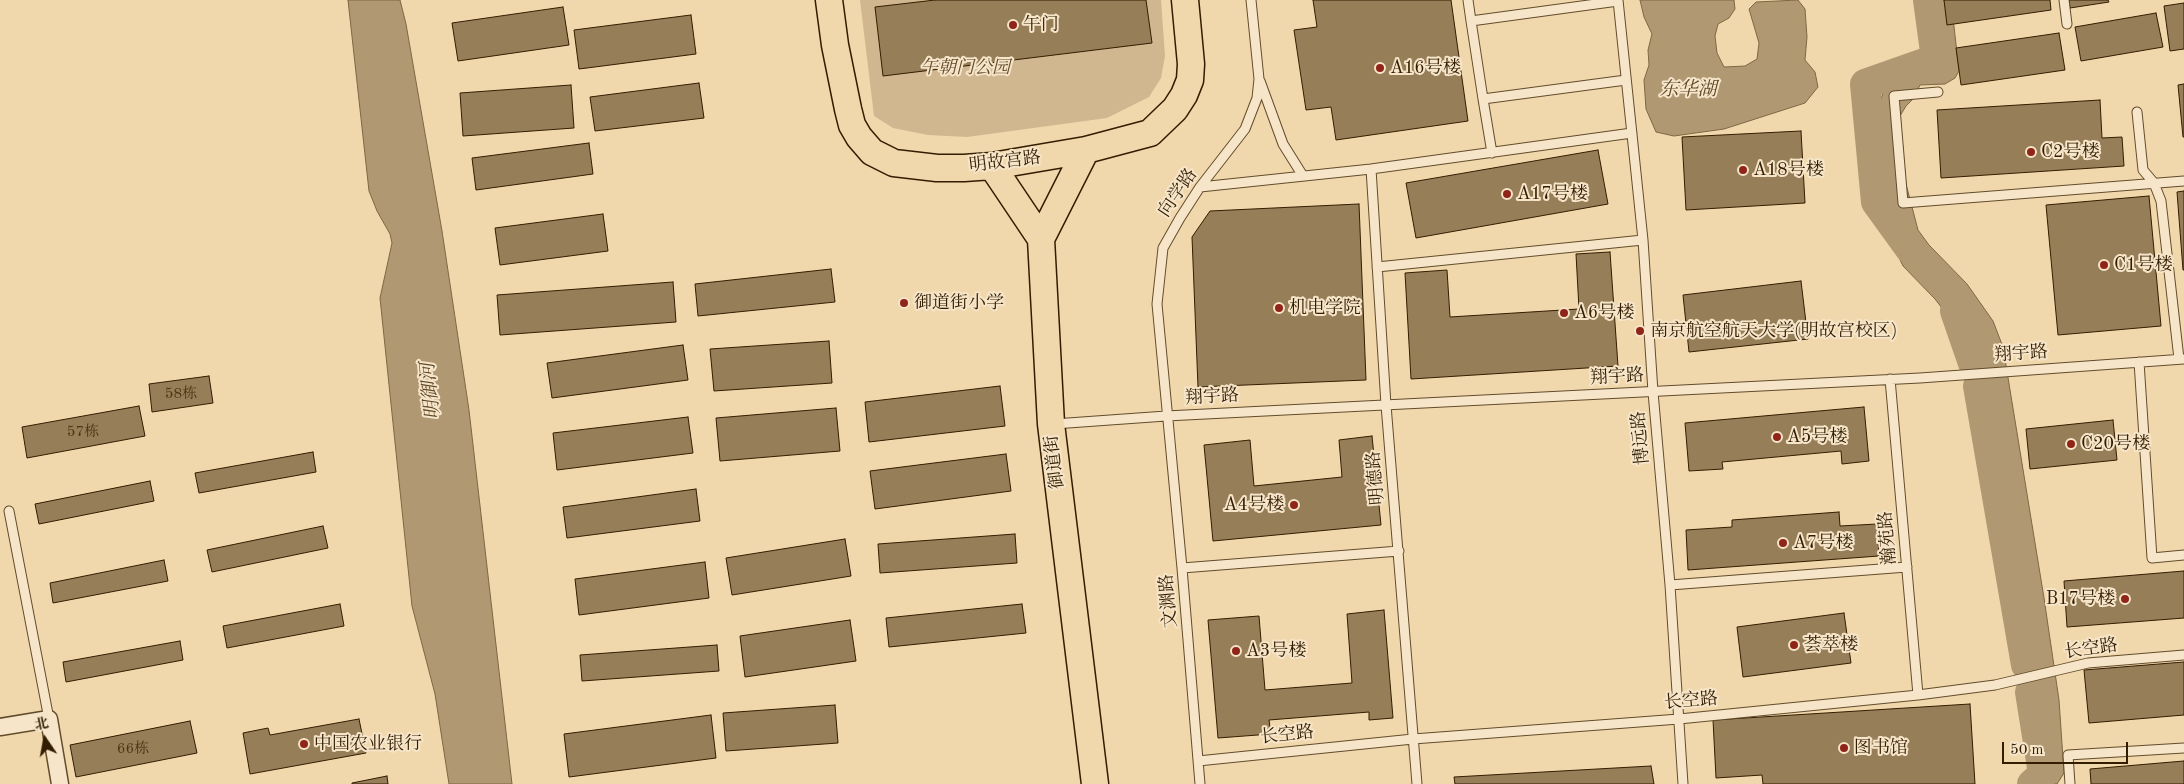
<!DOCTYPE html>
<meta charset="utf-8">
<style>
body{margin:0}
#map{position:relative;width:2184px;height:784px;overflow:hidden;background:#f1d7ac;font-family:"Old Standard TT","Noto Serif SC",serif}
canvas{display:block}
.north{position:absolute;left:20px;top:714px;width:50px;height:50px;-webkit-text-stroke:4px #f6e5c9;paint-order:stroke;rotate:348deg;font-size:14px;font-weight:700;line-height:20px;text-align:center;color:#331d00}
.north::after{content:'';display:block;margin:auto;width:18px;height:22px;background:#331d00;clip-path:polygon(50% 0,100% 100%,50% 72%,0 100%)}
.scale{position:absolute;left:2002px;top:742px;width:126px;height:22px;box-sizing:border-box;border:2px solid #331d00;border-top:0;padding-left:6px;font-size:15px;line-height:18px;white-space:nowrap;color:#331d00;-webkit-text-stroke:4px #f6e5c9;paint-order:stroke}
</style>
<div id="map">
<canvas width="2184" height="784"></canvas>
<div class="north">北</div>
<div class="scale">50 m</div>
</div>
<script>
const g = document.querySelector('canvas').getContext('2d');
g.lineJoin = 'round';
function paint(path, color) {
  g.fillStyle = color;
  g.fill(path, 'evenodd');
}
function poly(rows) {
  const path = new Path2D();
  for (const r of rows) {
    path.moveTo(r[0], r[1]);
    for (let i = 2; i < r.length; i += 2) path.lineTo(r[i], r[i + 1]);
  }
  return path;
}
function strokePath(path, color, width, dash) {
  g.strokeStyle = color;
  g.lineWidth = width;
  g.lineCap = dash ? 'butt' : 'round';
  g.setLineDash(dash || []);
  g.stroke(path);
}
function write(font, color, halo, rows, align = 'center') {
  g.font = font + ' "Old Standard TT","Noto Serif SC",serif';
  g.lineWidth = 4;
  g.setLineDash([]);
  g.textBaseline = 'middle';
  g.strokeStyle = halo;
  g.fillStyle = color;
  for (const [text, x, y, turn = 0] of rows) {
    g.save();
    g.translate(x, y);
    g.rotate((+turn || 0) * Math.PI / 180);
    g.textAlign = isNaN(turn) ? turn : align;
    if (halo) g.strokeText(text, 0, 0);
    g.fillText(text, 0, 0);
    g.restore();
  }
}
paint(poly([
 [860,0,1161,0,1165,56,1161,78,1149,97,1107,118,967,137,928,135,893,128,874,116]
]), '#d1b78f');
const water = poly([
 [348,0,400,0,406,24,442,231,469,410,512,784,449,784,435,694,412,606,380,298,392,243,390,234,377,211,369,191,348,0],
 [1640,0,1734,0,1735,9,1729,18,1718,24,1715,36,1717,53,1724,67,1745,66,1757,59,1759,43,1749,9,1756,2,1798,0,1805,9,1807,37,1805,60,1815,72,1818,87,1805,103,1724,129,1674,136,1656,132,1646,109,1644,80,1649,65,1648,50,1652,34,1644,17,1640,0],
 [1928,0,1951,0,1959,71,1955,78,1945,84,1920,85,1913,99,1906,106,1900,116,1906,184,1918,230,1929,245,1967,284,1993,321,2003,347,2044,598,2059,700,2064,773,2057,784,2027,784,2035,777,2043,755,1997,442,1981,374,1959,330,1935,299,1903,266,1892,243,1879,183,1874,116,1885,88,1933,57,1928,0]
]);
paint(water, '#b09872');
strokePath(water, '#7e6744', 1);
strokePath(poly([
 [1910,249,1876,202,1865,84,1936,59,1928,0],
 [1955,311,1973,363],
 [1978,386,2026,665],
 [2030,692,2043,774,2032,784]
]), '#b09872', 30);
const building = poly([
 [935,0,1146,0,1152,43,883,76,875,7,935,0],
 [1313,0,1451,0,1468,121,1336,140,1331,107,1306,110,1294,30,1317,27,1313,0],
 [1944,0,2050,0,2051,10,1947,25,1944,0],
 [2069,0,2108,0,2109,2,2070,8,2069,0],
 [2184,3,2184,49,2170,51,2164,6,2184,3],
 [563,7,569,45,458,61,452,23,563,7],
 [2156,13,2163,47,2081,61,2075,27,2156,13],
 [691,15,696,54,579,69,574,30,691,15],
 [2059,33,2065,70,1961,85,1956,48,2059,33],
 [699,83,704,118,595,131,590,97,699,83],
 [2184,84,2184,137,2183,137,2178,85,2184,84],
 [571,85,574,128,463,136,460,93,571,85],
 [2100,100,2102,138,2122,137,2124,166,1941,178,1937,110,2100,100],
 [1801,131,1805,203,1686,210,1682,137,1801,131],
 [589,143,593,174,476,190,472,158,589,143],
 [1598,150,1608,204,1416,238,1406,183,1598,150],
 [2184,191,2184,270,2183,270,2177,192,2184,191],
 [2149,196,2161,326,2058,335,2046,205,2149,196],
 [1359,204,1366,380,1198,387,1192,237,1210,211,1359,204],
 [603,214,608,251,500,265,495,228,603,214],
 [1610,252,1618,366,1411,379,1405,273,1447,270,1450,317,1579,309,1576,254,1610,252],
 [831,269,835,302,698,316,695,284,831,269],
 [1801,281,1808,339,1689,352,1683,295,1801,281],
 [673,282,676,322,500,335,497,295,673,282],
 [829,341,832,383,714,391,710,349,829,341],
 [683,345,688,380,552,398,547,363,683,345],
 [209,376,213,403,152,412,149,384,209,376],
 [1000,386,1005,426,869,442,865,402,1000,386],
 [139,406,145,436,27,458,22,427,139,406],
 [1864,407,1869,461,1842,464,1841,451,1722,462,1723,469,1689,471,1685,423,1864,407],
 [836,408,840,451,720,461,716,418,836,408],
 [688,417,693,453,557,470,553,433,688,417],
 [2113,420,2117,460,2030,469,2026,429,2113,420],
 [1372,436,1381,525,1213,541,1204,445,1250,440,1254,486,1342,477,1339,440,1372,436],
 [313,452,316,472,199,493,195,473,313,452],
 [1006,454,1011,491,875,509,870,471,1006,454],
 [150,481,154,501,39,524,35,504,150,481],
 [696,489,700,521,567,538,563,507,696,489],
 [1839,512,1840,526,1877,524,1879,556,1688,570,1686,530,1732,527,1732,520,1839,512],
 [323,526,328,548,212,572,207,550,323,526],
 [1015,534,1017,563,880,573,878,544,1015,534],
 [845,539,851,576,732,595,726,558,845,539],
 [164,560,168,581,53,603,50,583,164,560],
 [705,562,709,598,579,615,575,579,705,562],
 [2184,571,2184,618,2067,627,2064,581,2184,571],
 [340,604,344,626,227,648,223,626,340,604],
 [1022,604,1026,633,889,647,886,618,1022,604],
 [1384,610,1393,718,1369,720,1369,712,1269,720,1271,734,1218,738,1208,620,1259,616,1265,690,1352,683,1347,614,1384,610],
 [1844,613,1851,663,1743,677,1737,627,1844,613],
 [850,620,856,661,745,677,740,636,850,620],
 [180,641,183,660,66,682,63,662,180,641],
 [717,645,719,671,582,681,580,655,717,645],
 [2184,662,2184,715,2089,723,2084,670,2184,662],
 [1970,704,1975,784,1763,784,1762,775,1716,778,1713,720,1970,704],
 [835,705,838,743,726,751,723,713,835,705],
 [711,715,716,758,569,777,564,734,711,715],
 [359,719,366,753,250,774,243,733,268,728,270,735,359,719],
 [190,721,197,753,76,777,70,745,190,721],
 [2184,761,2184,784,2091,784,2090,769,2184,761],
 [1651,766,1654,784,1455,784,1454,777,1651,766],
 [387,776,388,784,352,784,352,783,387,776]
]);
paint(building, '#967e59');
strokePath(building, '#331d00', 1);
const service = poly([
 [1468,0,1471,21],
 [1618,0,1643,240,1653,392,1670,585,1683,784],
 [2064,0,2067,24],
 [1618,1,1471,21,1483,99,1626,80],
 [1260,81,1283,144,1303,176],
 [1938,92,1894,96,1903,203,2184,181],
 [1483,99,1492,153],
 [2137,112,2143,170,2154,183,2161,201,2179,359],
 [1371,169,1386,405,1417,784],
 [1200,187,1371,169,1632,133],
 [1377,267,1643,240],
 [2139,362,2152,558,2184,555],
 [1890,379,1918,695],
 [1054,424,1166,416,1920,378,2184,359],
 [9,511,49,719],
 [1182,568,1399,551],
 [1670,585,1907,567],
 [1198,761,1413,739,1679,719,1918,695,1995,685,2088,663,2184,655],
 [1200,784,1182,568,1157,304,1163,248,1180,218,1200,187,1245,129,1257,98,1259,79,1251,0],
 [2070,784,2068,755,2184,748]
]);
const minor = poly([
 [0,727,49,719,60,784]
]);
const primary = poly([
 [829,0,835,45,848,109,852,125,859,137,872,152,894,163,937,168,964,168,992,166,1086,150,1150,133,1175,109,1184,95,1190,80,1191,64,1185,0],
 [1086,150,1041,239,1051,424,1095,784],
 [992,166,1041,239]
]);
strokePath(service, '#624c2b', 11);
strokePath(minor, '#624c2b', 19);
strokePath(primary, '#331d00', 29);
strokePath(service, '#f6e5c9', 9);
strokePath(minor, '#f6e5c9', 16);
strokePath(primary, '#f1d7ac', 26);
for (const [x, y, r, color] of [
 [1013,25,5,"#8f2418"],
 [1380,68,5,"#8f2418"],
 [2031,152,5,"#8f2418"],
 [1743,170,5,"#8f2418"],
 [1507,194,5,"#8f2418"],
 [2104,265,5,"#8f2418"],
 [904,303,5,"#8f2418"],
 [1279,308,5,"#8f2418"],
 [1564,313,5,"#8f2418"],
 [1640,331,5,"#8f2418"],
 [1777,437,5,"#8f2418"],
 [2071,444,5,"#8f2418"],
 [1294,505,5,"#8f2418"],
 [1783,543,5,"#8f2418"],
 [2125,599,5,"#8f2418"],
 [1794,645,5,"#8f2418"],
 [1236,651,5,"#8f2418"],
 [304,744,5,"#8f2418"],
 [1844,748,5,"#8f2418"]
]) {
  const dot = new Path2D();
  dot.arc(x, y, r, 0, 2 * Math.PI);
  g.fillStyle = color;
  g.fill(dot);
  strokePath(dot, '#f6e5c9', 2);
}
write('15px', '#4c3516', null, [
 ["58栋",181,394],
 ["57栋",83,432],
 ["66栋",133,749]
]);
write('18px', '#331d00', '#f6e5c9', [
 ["午门",1023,25],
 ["A16号楼",1390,68],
 ["C2号楼",2041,152],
 ["A18号楼",1753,170],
 ["A17号楼",1517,194],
 ["C1号楼",2114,265],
 ["御道街小学",914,303],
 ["机电学院",1289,308],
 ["A6号楼",1574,313],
 ["南京航空航天大学(明故宫校区)",1650,331],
 ["A5号楼",1787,437],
 ["C20号楼",2081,444],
 ["A4号楼",1284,505,"right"],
 ["A7号楼",1793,543],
 ["B17号楼",2115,599,"right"],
 ["荟萃楼",1804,645],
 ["A3号楼",1246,651],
 ["中国农业银行",314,744],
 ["图书馆",1854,748]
], 'left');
write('italic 18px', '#624b2b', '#f6e5c9', [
 ["午朝门公园",965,68]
]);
write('18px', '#331d00', '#f6e5c9', [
 ["明故宫路",1005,162,-7],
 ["向学路",1178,193,-56],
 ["翔宇路",2021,354,-4],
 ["翔宇路",1617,377,-3],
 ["翔宇路",1212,397,-3],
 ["博远路",1641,438,-95],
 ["御道街",1055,462,-97],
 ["明德路",1376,478,-95],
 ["瀚苑路",1888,538,-95],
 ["文渊路",1169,601,-95],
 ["长空路",2091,649,-8],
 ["长空路",1691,701,-5],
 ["长空路",1287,735,-6]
]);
write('italic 19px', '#5f4828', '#f6e5c9', [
 ["东华湖",1688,90],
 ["明御河",431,391,-96]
]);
</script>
